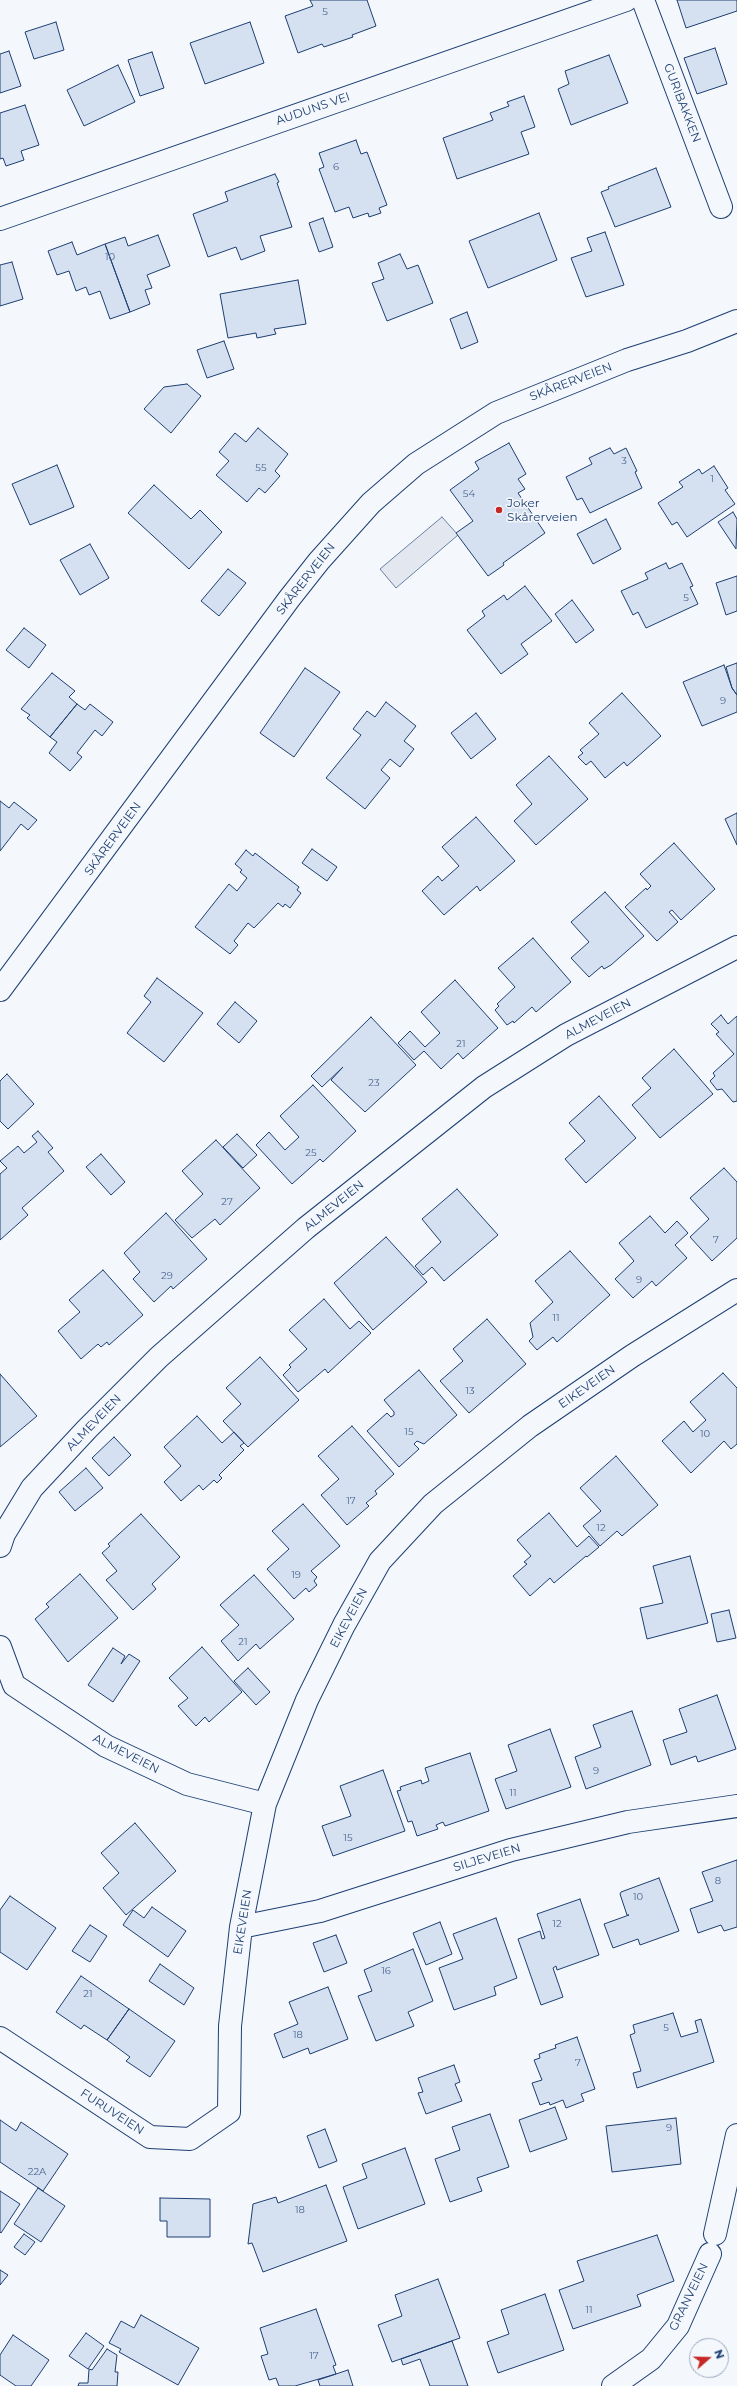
<!DOCTYPE html>
<meta charset="utf-8">
<style>
body{margin:0}
#map{position:relative;width:737px;height:2386px;overflow:hidden;background:#f4f7fb;font-family:Montserrat,sans-serif}
canvas{display:block}
.north{position:absolute;left:689px;top:2338px;width:40px;height:40px;box-sizing:border-box;background:#f4f7fb;border:1px solid #9eadc5;border-radius:50%;rotate:70deg;font-size:11px;font-weight:700;line-height:16px;text-align:center;color:#1d3f73}
.north::after{content:'';display:block;margin:auto;width:14px;height:18px;background:#c62828;clip-path:polygon(50% 0,100% 100%,50% 72%,0 100%)}
</style>
<div id="map">
<canvas width="737" height="2386"></canvas>
<div class="north">N</div>
</div>
<script>
const g = document.querySelector('canvas').getContext('2d');
g.lineJoin = 'round';
function paint(path, color) {
  g.fillStyle = color;
  g.fill(path, 'evenodd');
}
function poly(rows) {
  const path = new Path2D();
  for (const r of rows) {
    path.moveTo(r[0], r[1]);
    for (let i = 2; i < r.length; i += 2) path.lineTo(r[i], r[i + 1]);
  }
  return path;
}
function strokePath(path, color, width, dash) {
  g.strokeStyle = color;
  g.lineWidth = width;
  g.lineCap = dash ? 'butt' : 'round';
  g.setLineDash(dash || []);
  g.stroke(path);
}
function write(font, color, halo, rows, align = 'center') {
  g.font = font + ' Montserrat,sans-serif';
  g.lineWidth = 3;
  g.setLineDash([]);
  g.textBaseline = 'middle';
  g.strokeStyle = halo;
  g.fillStyle = color;
  for (const [text, x, y, turn = 0] of rows) {
    g.save();
    g.translate(x, y);
    g.rotate((+turn || 0) * Math.PI / 180);
    g.textAlign = isNaN(turn) ? turn : align;
    if (halo) g.strokeText(text, 0, 0);
    g.fillText(text, 0, 0);
    g.restore();
  }
}
const parking = poly([
 [442,517,458,535,396,588,380,569,442,517]
]);
paint(parking, '#e3e8f0');
strokePath(parking, '#687fa3', 1);
const building = poly([
 [310,0,367,0,376,26,352,35,353,37,324,47,322,44,298,53,285,16,313,6,310,0],
 [677,0,737,0,737,11,686,28,677,0],
 [56,22,64,50,34,59,25,32,56,22],
 [250,22,264,63,205,84,190,43,250,22],
 [715,48,727,84,697,94,684,58,715,48],
 [9,51,21,86,0,93,0,54,9,51],
 [152,52,164,88,140,96,128,60,152,52],
 [609,55,628,103,571,125,558,89,569,84,565,71,609,55],
 [118,65,135,102,84,126,67,90,118,65],
 [524,96,535,127,521,132,529,154,457,179,443,138,493,120,490,113,509,106,507,102,524,96],
 [25,105,39,145,21,151,24,160,6,166,3,158,0,159,0,113,25,105],
 [356,140,361,154,367,152,387,205,379,208,381,213,369,217,368,213,353,218,349,207,335,212,319,169,324,167,319,153,356,140],
 [656,168,671,207,615,227,601,192,609,189,608,187,656,168],
 [275,174,279,182,277,183,292,227,260,236,265,251,241,260,236,247,208,257,193,214,228,201,225,192,275,174],
 [539,213,557,260,488,288,469,241,539,213],
 [323,218,333,247,319,252,309,223,323,218],
 [605,232,624,285,586,297,571,258,592,251,587,238,605,232],
 [158,235,170,266,147,275,152,288,145,290,150,304,130,312,105,244,125,237,128,246,158,235],
 [72,242,77,255,105,244,130,312,110,319,100,291,89,295,86,287,76,291,69,271,57,275,48,251,72,242],
 [400,254,407,269,418,265,433,303,387,321,372,283,384,279,378,263,400,254],
 [12,262,23,299,0,306,0,265,12,262],
 [298,280,306,324,274,329,276,334,257,338,256,333,228,338,220,294,298,280],
 [467,312,478,342,461,349,450,319,467,312],
 [224,341,234,369,207,378,197,350,224,341],
 [187,384,201,396,171,433,144,409,164,387,187,384],
 [258,428,288,454,275,471,280,476,265,493,259,488,247,502,216,475,229,461,219,452,235,433,246,442,258,428],
 [509,443,526,474,518,479,525,489,518,493,545,533,503,563,504,565,488,576,456,533,473,521,450,490,479,469,475,462,509,443],
 [610,448,614,454,626,448,637,471,635,472,642,488,590,513,582,498,577,500,566,477,592,464,589,458,610,448],
 [57,465,74,507,30,525,12,484,57,465],
 [714,466,728,488,725,490,735,504,687,537,677,522,672,525,658,503,683,487,679,482,699,469,702,474,714,466],
 [154,485,191,519,200,510,222,532,189,569,128,513,154,485],
 [733,512,737,519,736,549,718,522,733,512],
 [606,519,621,549,593,564,577,534,606,519],
 [90,544,109,578,80,595,60,560,90,544],
 [666,563,669,569,682,563,693,586,690,587,698,604,646,628,638,612,633,615,621,591,648,579,645,573,666,563],
 [228,569,246,583,219,616,201,601,228,569],
 [737,576,737,611,726,615,716,583,737,576],
 [525,586,552,621,521,644,528,654,501,674,467,630,485,616,482,611,504,595,507,600,525,586],
 [572,600,594,630,576,643,555,614,572,600],
 [24,628,46,645,29,668,6,650,24,628],
 [737,663,737,695,732,688,726,667,737,663],
 [724,665,732,688,737,695,737,712,702,726,683,682,724,665],
 [305,668,340,692,294,757,260,733,305,668],
 [52,673,75,691,69,697,77,704,50,737,27,718,30,715,21,709,52,673],
 [622,693,661,736,627,766,624,762,605,778,591,761,586,765,578,757,583,753,580,750,599,734,589,723,622,693],
 [386,702,416,726,404,741,414,749,400,767,390,759,381,770,390,778,365,809,326,778,361,735,353,729,367,711,375,717,386,702],
 [77,704,85,710,90,704,113,722,102,736,95,730,77,753,82,757,70,771,49,753,57,742,50,737,77,704],
 [476,713,496,739,471,759,451,733,476,713],
 [549,756,588,799,536,845,514,821,532,804,516,785,549,756],
 [0,801,9,808,14,802,37,820,28,830,21,824,0,851,0,801],
 [737,813,737,845,725,819,737,813],
 [476,817,515,861,480,891,477,886,444,915,422,891,438,876,442,881,459,866,442,847,476,817],
 [674,843,715,889,681,920,672,910,669,912,678,922,657,941,625,907,646,888,647,890,651,886,640,874,674,843],
 [312,849,337,867,327,881,302,863,312,849],
 [246,850,253,856,255,853,299,887,297,890,301,893,290,908,285,904,283,907,278,903,254,928,248,923,234,941,238,945,230,954,195,927,229,884,237,891,247,878,240,872,242,870,235,864,246,850],
 [605,892,644,936,611,965,604,969,602,966,589,977,571,958,589,942,571,922,605,892],
 [533,938,571,982,536,1012,532,1007,514,1023,513,1021,507,1025,495,1010,499,1006,497,1004,515,987,498,968,533,938],
 [157,978,203,1013,164,1062,127,1033,151,1002,144,996,157,978],
 [455,980,498,1028,463,1059,458,1053,441,1069,424,1051,414,1060,398,1043,410,1031,425,1047,440,1033,421,1012,455,980],
 [235,1002,257,1021,239,1043,217,1024,235,1002],
 [721,1015,728,1024,737,1016,737,1101,733,1102,722,1089,717,1090,710,1081,715,1076,713,1073,734,1054,716,1034,719,1032,711,1024,721,1015],
 [371,1017,416,1065,365,1112,331,1080,343,1067,322,1087,311,1076,371,1017],
 [674,1049,713,1094,660,1138,632,1105,651,1088,642,1078,674,1049],
 [7,1074,34,1104,8,1129,0,1121,0,1081,7,1074],
 [313,1085,356,1131,323,1162,320,1159,292,1184,256,1145,269,1132,285,1150,299,1137,280,1116,313,1085],
 [599,1096,636,1138,586,1183,565,1159,585,1141,569,1123,599,1096],
 [38,1131,53,1148,48,1152,64,1171,22,1208,28,1215,0,1240,0,1174,7,1168,0,1161,18,1146,24,1153,37,1142,32,1136,38,1131],
 [237,1134,257,1155,243,1168,223,1147,237,1134],
 [216,1140,260,1188,220,1225,215,1219,192,1238,175,1220,203,1194,182,1171,216,1140],
 [101,1154,125,1182,111,1195,86,1167,101,1154],
 [724,1168,737,1182,737,1238,712,1261,690,1237,709,1219,690,1198,724,1168],
 [457,1189,498,1235,444,1281,432,1267,423,1275,415,1266,441,1242,422,1219,457,1189],
 [166,1213,207,1259,173,1289,171,1286,154,1302,133,1279,140,1272,124,1253,166,1213],
 [650,1216,665,1233,677,1221,688,1233,675,1245,687,1258,656,1286,652,1281,633,1298,615,1279,634,1261,619,1243,650,1216],
 [386,1237,427,1282,373,1330,334,1283,386,1237],
 [570,1251,610,1295,557,1342,553,1337,537,1350,529,1341,533,1337,530,1323,553,1302,535,1281,570,1251],
 [103,1270,143,1315,109,1345,107,1342,101,1347,98,1344,81,1359,58,1331,80,1312,69,1300,103,1270],
 [324,1299,350,1329,359,1321,371,1333,328,1373,325,1369,298,1392,283,1375,291,1367,289,1365,307,1349,289,1330,324,1299],
 [487,1319,526,1364,469,1413,440,1381,463,1361,453,1349,487,1319],
 [260,1357,299,1400,248,1447,223,1421,241,1404,226,1388,260,1357],
 [419,1370,457,1415,424,1444,417,1441,414,1444,419,1449,399,1467,367,1431,387,1413,391,1417,394,1415,394,1412,384,1400,419,1370],
 [723,1373,737,1388,737,1444,731,1449,724,1441,691,1473,662,1441,684,1421,693,1432,706,1420,690,1402,723,1373],
 [0,1374,37,1416,0,1447,0,1374],
 [197,1416,222,1443,234,1432,244,1443,240,1446,244,1450,219,1475,222,1478,217,1483,214,1480,203,1490,199,1485,181,1501,164,1482,181,1466,164,1447,197,1416],
 [352,1426,394,1474,375,1491,377,1494,366,1503,369,1506,347,1525,321,1495,339,1479,318,1456,352,1426],
 [114,1437,131,1455,109,1476,92,1458,114,1437],
 [616,1456,658,1505,622,1536,617,1531,600,1546,583,1526,601,1511,580,1488,616,1456],
 [86,1468,103,1488,75,1511,59,1492,86,1468],
 [303,1504,340,1546,311,1571,317,1577,314,1581,317,1585,309,1592,306,1588,294,1599,267,1569,289,1549,272,1531,303,1504],
 [549,1513,577,1547,589,1536,599,1547,587,1557,586,1556,554,1583,550,1578,530,1596,513,1576,527,1564,524,1562,531,1556,517,1540,549,1513],
 [141,1514,180,1557,152,1584,156,1589,133,1610,106,1580,117,1571,102,1553,110,1546,108,1544,141,1514],
 [690,1556,708,1623,647,1639,640,1608,663,1603,653,1566,690,1556],
 [80,1574,118,1618,68,1662,35,1619,49,1607,46,1604,80,1574],
 [254,1575,294,1619,260,1649,256,1644,238,1661,221,1641,239,1625,220,1605,254,1575],
 [729,1610,736,1638,717,1642,711,1614,729,1610],
 [202,1647,242,1692,209,1722,205,1717,196,1726,178,1706,188,1698,169,1678,202,1647],
 [113,1648,125,1656,121,1664,129,1654,140,1661,113,1702,88,1685,113,1648],
 [248,1668,270,1692,256,1705,234,1681,248,1668],
 [717,1695,736,1749,698,1762,696,1756,671,1765,663,1740,687,1732,679,1709,717,1695],
 [632,1711,651,1765,586,1789,575,1757,601,1747,593,1725,632,1711],
 [550,1729,571,1787,506,1809,495,1779,517,1771,508,1745,550,1729],
 [470,1753,489,1811,445,1826,443,1822,436,1825,438,1829,417,1836,412,1821,408,1822,397,1791,401,1790,400,1787,421,1780,422,1784,429,1781,425,1768,470,1753],
 [383,1770,405,1831,333,1856,322,1826,351,1816,340,1786,383,1770],
 [135,1823,176,1871,126,1915,103,1888,119,1873,101,1853,135,1823],
 [737,1860,737,1927,724,1931,721,1925,698,1933,690,1909,713,1901,702,1872,737,1860],
 [659,1878,679,1931,640,1945,638,1939,613,1948,604,1924,629,1915,627,1915,620,1894,621,1892,659,1878],
 [10,1896,56,1928,27,1970,0,1952,0,1910,10,1896],
 [580,1899,599,1955,557,1970,556,1966,553,1968,563,1997,541,2005,518,1939,540,1931,542,1939,545,1938,537,1914,580,1899],
 [152,1907,186,1931,168,1957,123,1925,133,1910,144,1918,152,1907],
 [496,1918,517,1978,494,1987,496,1995,454,2010,439,1968,463,1959,453,1934,496,1918],
 [440,1922,452,1954,426,1965,413,1933,440,1922],
 [90,1925,107,1936,90,1962,72,1951,90,1925],
 [336,1935,347,1963,324,1972,313,1943,336,1935],
 [413,1949,433,2001,408,2012,414,2026,376,2041,358,1996,372,1991,364,1970,413,1949],
 [160,1964,194,1988,184,2005,149,1981,160,1964],
 [81,1976,129,2009,107,2040,84,2025,81,2029,56,2012,81,1976],
 [328,1987,348,2039,310,2054,308,2048,283,2058,274,2034,298,2024,289,2002,328,1987],
 [129,2009,175,2041,150,2077,126,2061,130,2057,107,2040,129,2009],
 [673,2013,681,2037,698,2032,695,2021,701,2019,714,2062,637,2088,633,2073,641,2071,630,2035,635,2033,633,2025,673,2013],
 [577,2037,595,2089,581,2094,584,2101,566,2108,563,2100,550,2105,549,2102,540,2105,532,2083,542,2080,534,2060,540,2058,539,2054,556,2048,555,2045,577,2037],
 [454,2065,460,2082,455,2084,462,2101,426,2114,418,2093,423,2092,418,2078,454,2065],
 [555,2107,567,2139,530,2152,519,2120,555,2107],
 [490,2114,509,2167,477,2178,482,2191,450,2202,435,2159,460,2150,452,2127,490,2114],
 [676,2118,681,2164,612,2172,606,2126,676,2118],
 [0,2120,16,2131,21,2122,68,2154,43,2191,0,2162,0,2120],
 [325,2129,337,2161,319,2168,307,2136,325,2129],
 [405,2148,425,2204,358,2229,343,2187,367,2178,362,2164,405,2148],
 [326,2185,347,2241,263,2272,252,2243,248,2244,253,2204,276,2197,278,2203,326,2185],
 [38,2188,65,2206,41,2242,14,2224,38,2188],
 [0,2191,20,2204,1,2233,0,2232,0,2191],
 [160,2198,210,2199,210,2237,167,2237,167,2221,160,2221,160,2198],
 [24,2234,35,2242,25,2255,14,2247,24,2234],
 [657,2235,674,2281,637,2295,641,2306,573,2329,559,2290,584,2281,577,2261,657,2235],
 [0,2270,8,2275,0,2285,0,2270],
 [438,2279,460,2338,392,2362,378,2325,402,2316,395,2295,438,2279],
 [545,2294,564,2350,498,2373,487,2342,509,2334,501,2310,545,2294],
 [316,2309,336,2365,333,2366,336,2374,295,2386,279,2386,276,2378,269,2380,261,2356,268,2354,260,2328,316,2309],
 [141,2315,199,2348,178,2385,119,2352,121,2349,109,2343,121,2321,134,2328,141,2315],
 [86,2333,104,2346,88,2369,69,2356,86,2333],
 [13,2335,49,2360,31,2386,16,2386,0,2375,0,2355,13,2335],
 [452,2341,468,2386,430,2386,420,2359,403,2365,401,2359,452,2341],
 [107,2349,117,2355,115,2372,118,2372,117,2386,78,2386,79,2383,88,2383,89,2369,92,2370,107,2349],
 [348,2370,353,2386,320,2386,318,2380,348,2370]
]);
paint(building, '#d5e0f0');
strokePath(building, '#1d3f73', 1);
const minor = poly([
 [643,0,721,207],
 [0,219,626,0],
 [0,1546,4,1534,32,1488,87,1429,159,1357,306,1228,484,1087,566,1035,737,947],
 [0,1647,14,1685,106,1746,187,1784,265,1804],
 [241,1927,320,1911,511,1850,628,1822,737,1806],
 [0,2038,150,2137,190,2139,229,2112,230,2026,241,1927,265,1804,307,1700,344,1625,380,1561,433,1504,530,1426,632,1356,737,1290],
 [715,2234,737,2135],
 [613,2386,651,2359,678,2326,710,2254]
]);
const tertiary = poly([
 [0,990,289,599,319,561,371,503,416,464,496,413,627,360,687,341,737,321]
]);
strokePath(minor, '#1d3f73', 24);
strokePath(tertiary, '#1d3f73', 24);
strokePath(minor, '#f4f7fb', 22);
strokePath(tertiary, '#f4f7fb', 22);
for (const [x, y, r, color] of [
 [499,510,4,"#c62828"]
]) {
  const dot = new Path2D();
  dot.arc(x, y, r, 0, 2 * Math.PI);
  g.fillStyle = color;
  g.fill(dot);
  strokePath(dot, '#f4f7fb', 1.5);
}
write('10px', '#4b6792', null, [
 ["5",325,12],
 ["6",336,167],
 ["10",110,257],
 ["3",624,461],
 ["55",261,468],
 ["1",712,479],
 ["54",469,494],
 ["5",686,598],
 ["9",723,701],
 ["21",461,1044],
 ["23",374,1083],
 ["25",311,1153],
 ["27",227,1202],
 ["7",716,1240],
 ["29",167,1276],
 ["9",639,1280],
 ["11",556,1318],
 ["13",470,1391],
 ["15",409,1432],
 ["10",705,1434],
 ["17",351,1501],
 ["12",601,1528],
 ["19",296,1575],
 ["21",243,1642],
 ["9",596,1771],
 ["11",513,1793],
 ["15",348,1838],
 ["8",718,1881],
 ["10",638,1897],
 ["12",557,1924],
 ["16",386,1971],
 ["21",88,1994],
 ["5",666,2028],
 ["18",298,2035],
 ["7",578,2063],
 ["9",669,2128],
 ["22A",37,2172],
 ["18",300,2210],
 ["11",589,2310],
 ["17",314,2356]
]);
write('12px', '#1d3f73', '#f4f7fb', [
 ["GURIBAKKEN",682,103,69],
 ["AUDUNS VEI",313,109,-19],
 ["SKÅRERVEIEN",571,382,-21],
 ["SKÅRERVEIEN",306,579,-52],
 ["SKÅRERVEIEN",113,839,-54],
 ["ALMEVEIEN",598,1019,-28],
 ["ALMEVEIEN",334,1206,-39],
 ["EIKEVEIEN",587,1387,-35],
 ["ALMEVEIEN",94,1423,-46],
 ["EIKEVEIEN",349,1618,-62],
 ["ALMEVEIEN",126,1754,27],
 ["SILJEVEIEN",487,1858,-17],
 ["EIKEVEIEN",243,1922,-81],
 ["FURUVEIEN",112,2112,33],
 ["GRANVEIEN",689,2297,-64]
]);
write('12px', '#1d3f73', '#f4f7fb', [
 ["Joker",507,503],
 ["Skårerveien",507,517]
], 'left');
</script>
